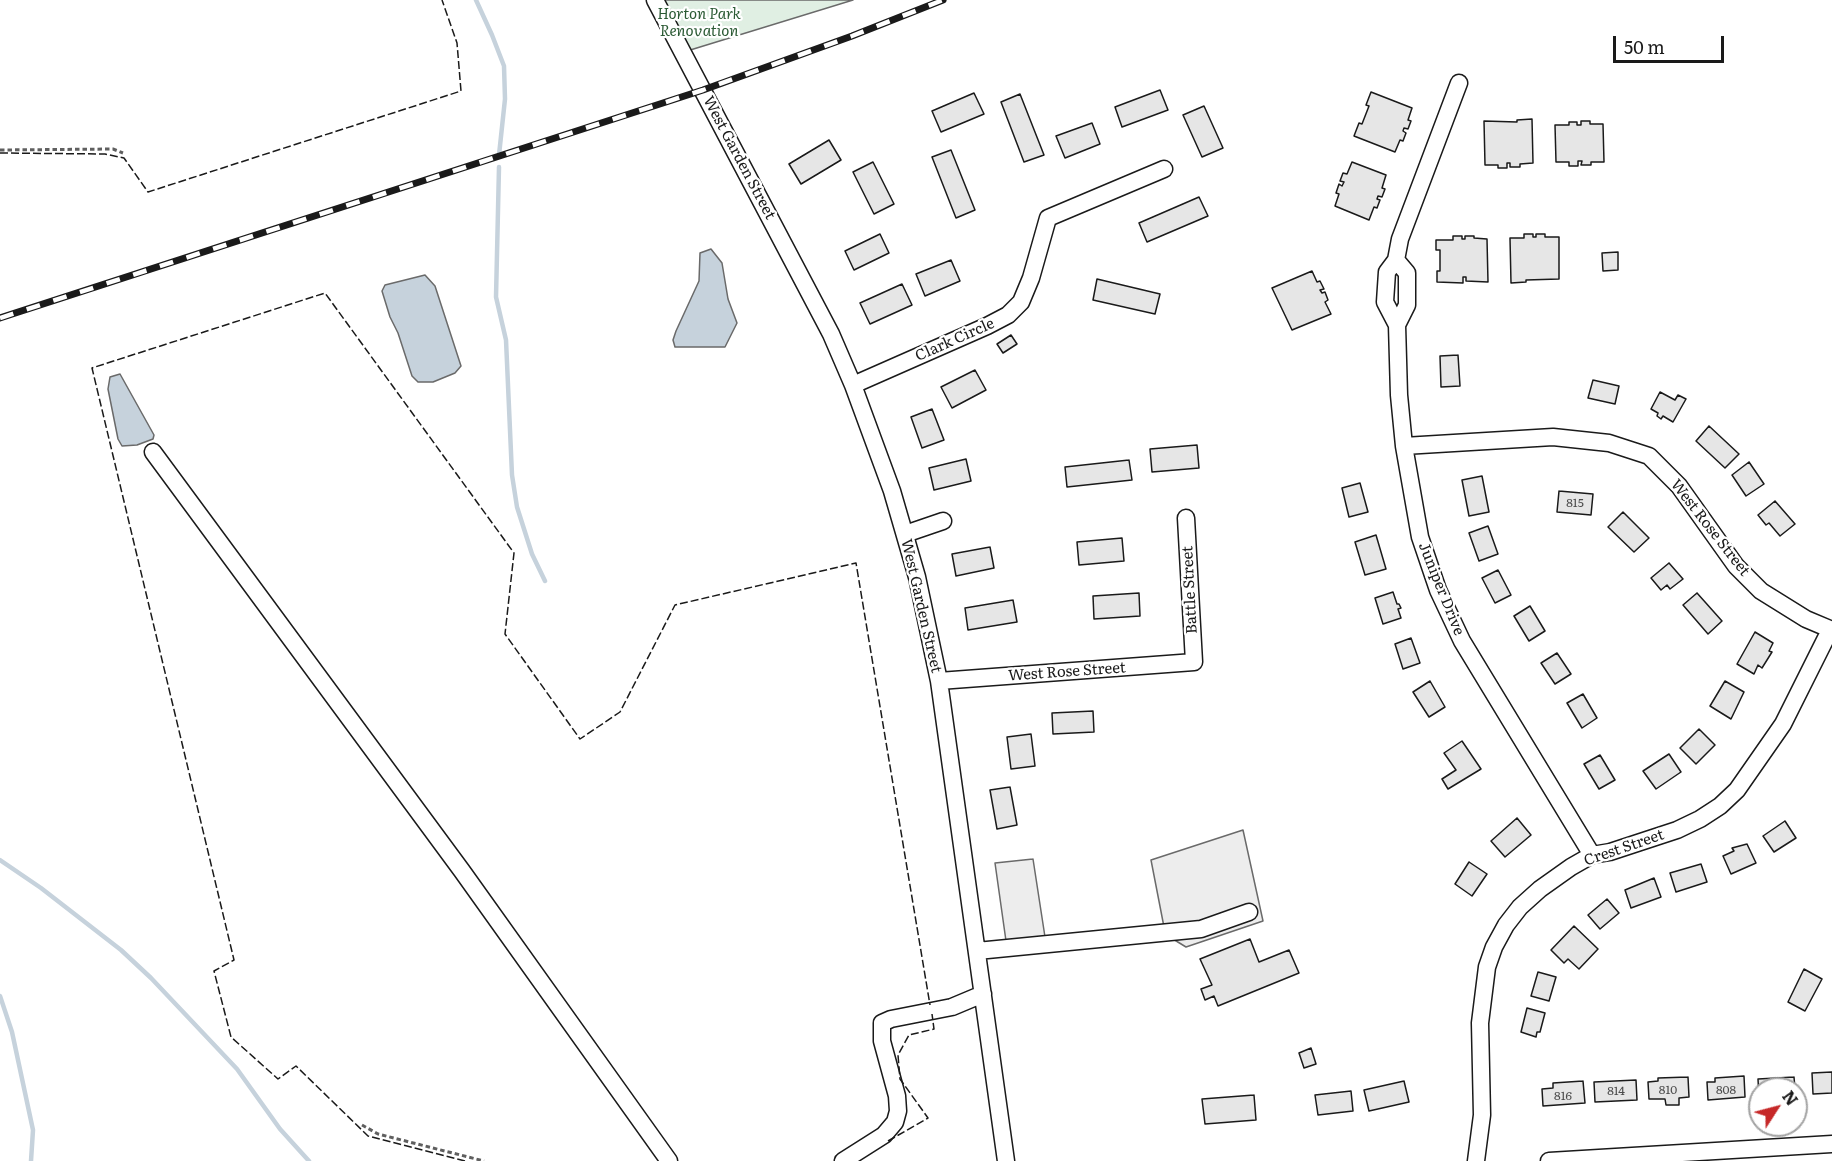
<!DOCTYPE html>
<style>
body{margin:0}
#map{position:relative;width:1832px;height:1161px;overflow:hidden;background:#fff;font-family:Literata,serif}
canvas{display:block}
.north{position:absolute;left:1748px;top:1077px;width:60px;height:60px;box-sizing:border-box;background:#fff;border:2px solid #a3a3a3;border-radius:50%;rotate:54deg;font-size:16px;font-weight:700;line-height:24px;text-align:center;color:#1a1a1a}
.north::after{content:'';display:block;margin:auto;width:21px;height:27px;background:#c62828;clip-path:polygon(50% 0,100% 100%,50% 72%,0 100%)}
.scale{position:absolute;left:1613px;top:36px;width:111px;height:27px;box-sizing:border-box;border:3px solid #1a1a1a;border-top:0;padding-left:8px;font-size:18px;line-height:21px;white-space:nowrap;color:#1a1a1a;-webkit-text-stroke:4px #fff;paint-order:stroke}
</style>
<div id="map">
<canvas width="1832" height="1161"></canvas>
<div class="north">N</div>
<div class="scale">50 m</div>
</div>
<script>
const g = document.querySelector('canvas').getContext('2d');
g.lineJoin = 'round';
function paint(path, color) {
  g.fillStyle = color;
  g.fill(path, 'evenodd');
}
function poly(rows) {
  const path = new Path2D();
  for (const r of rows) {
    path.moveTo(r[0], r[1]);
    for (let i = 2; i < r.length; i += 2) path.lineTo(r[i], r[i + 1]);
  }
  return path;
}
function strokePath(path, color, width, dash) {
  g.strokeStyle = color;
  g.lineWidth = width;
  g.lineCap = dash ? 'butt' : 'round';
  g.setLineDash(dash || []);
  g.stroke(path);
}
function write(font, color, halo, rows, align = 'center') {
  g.font = font + ' Literata,serif';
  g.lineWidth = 4.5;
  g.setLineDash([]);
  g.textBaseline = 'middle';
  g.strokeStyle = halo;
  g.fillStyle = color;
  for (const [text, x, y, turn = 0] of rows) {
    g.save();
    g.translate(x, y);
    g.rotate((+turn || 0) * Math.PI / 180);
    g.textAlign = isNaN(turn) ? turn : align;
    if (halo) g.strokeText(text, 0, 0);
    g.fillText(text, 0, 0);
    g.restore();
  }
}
const green = poly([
 [661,0,853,0,687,51,661,0]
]);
paint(green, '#e0efe3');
strokePath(green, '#6a6a6a', 1.5);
const parking = poly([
 [1243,830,1263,921,1186,947,1168,936,1164,927,1151,860,1243,830],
 [1033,859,1045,937,1006,941,995,863,1033,859]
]);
paint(parking, '#ededed');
strokePath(parking, '#6a6a6a', 1.5);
const water = poly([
 [711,249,722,263,728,299,737,323,725,347,675,347,673,340,676,331,699,281,700,253,711,249],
 [425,275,435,286,461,366,455,373,433,382,418,382,412,376,398,333,390,317,382,291,385,285,425,275],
 [120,374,154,435,153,439,137,445,122,446,118,439,108,389,110,377,120,374]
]);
paint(water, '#c6d2dc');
strokePath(water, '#6a6a6a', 1.5);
strokePath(poly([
 [476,0,492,35,504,66,505,99,499,155],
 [499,167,496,297,506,340,512,475,517,507,532,554,545,581],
 [0,860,41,888,121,950,151,978,237,1069,280,1129,309,1161],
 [0,996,12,1032,33,1130,31,1161]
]), '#c6d2dc', 4.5);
const building = poly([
 [1160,90,1168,110,1122,127,1115,107,1160,90],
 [1371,92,1412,108,1408,120,1411,121,1408,129,1404,128,1403,131,1406,133,1403,141,1400,140,1395,152,1354,136,1359,123,1362,124,1369,106,1366,105,1371,92],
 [974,93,984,114,941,132,932,111,974,93],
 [1020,94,1044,155,1024,162,1001,102,1020,94],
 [1204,106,1223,148,1202,157,1183,115,1204,106],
 [1532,119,1533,163,1520,164,1520,167,1510,167,1510,163,1507,163,1507,168,1498,168,1498,165,1485,165,1484,121,1517,122,1517,120,1532,119],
 [1581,121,1590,121,1590,124,1603,124,1604,162,1591,162,1591,165,1581,165,1582,161,1578,161,1578,166,1569,166,1569,162,1556,162,1555,125,1569,125,1569,122,1577,122,1577,125,1581,125,1581,121],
 [1092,123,1100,144,1065,158,1056,136,1092,123],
 [829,140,841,160,801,184,789,164,829,140],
 [951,150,975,210,956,218,932,157,951,150],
 [873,162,894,204,874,214,853,172,873,162],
 [1352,162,1386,175,1382,188,1385,189,1382,197,1378,196,1377,199,1380,200,1377,208,1374,207,1369,220,1335,206,1339,194,1336,193,1339,184,1342,186,1344,182,1340,181,1343,173,1347,174,1352,162],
 [1199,197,1208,216,1147,242,1139,223,1199,197],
 [880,234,889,253,854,270,845,251,880,234],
 [1524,234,1533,234,1533,237,1536,237,1536,234,1545,234,1545,237,1559,237,1559,279,1526,280,1526,282,1511,283,1510,238,1524,238,1524,234],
 [1453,236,1462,236,1462,239,1465,239,1465,236,1474,236,1474,238,1487,239,1488,282,1466,281,1466,277,1463,277,1463,283,1437,282,1437,271,1440,271,1440,250,1436,250,1436,240,1453,240,1453,236],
 [1618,252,1618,270,1603,271,1602,253,1618,252],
 [951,260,960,281,925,296,916,274,951,260],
 [1312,271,1317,282,1320,281,1324,289,1320,290,1322,293,1325,292,1328,300,1325,302,1331,314,1292,330,1272,288,1312,271],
 [1097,279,1160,294,1155,314,1093,300,1097,279],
 [902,284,912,305,870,324,860,303,902,284],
 [1011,335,1017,344,1003,353,997,344,1011,335],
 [1458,355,1460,386,1441,387,1440,356,1458,355],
 [975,370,986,390,952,408,941,387,975,370],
 [1593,380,1619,386,1615,404,1588,398,1593,380],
 [1660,392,1675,400,1678,395,1686,399,1673,422,1663,416,1661,419,1657,416,1658,413,1651,409,1660,392],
 [932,409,944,440,922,448,911,417,932,409],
 [1709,426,1739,454,1725,468,1696,441,1709,426],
 [1197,445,1199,468,1152,472,1150,449,1197,445],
 [966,459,971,481,934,490,929,468,966,459],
 [1129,460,1132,480,1067,487,1065,467,1129,460],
 [1749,462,1764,484,1746,496,1732,475,1749,462],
 [1482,476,1489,512,1469,516,1462,480,1482,476],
 [1360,483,1368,512,1349,517,1342,488,1360,483],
 [1559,491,1593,494,1591,515,1557,512,1559,491],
 [1775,501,1795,524,1780,536,1769,523,1766,525,1758,515,1775,501],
 [1623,512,1649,538,1634,552,1608,527,1623,512],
 [1488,526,1498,554,1479,561,1469,533,1488,526],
 [1376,535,1386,569,1365,575,1355,542,1376,535],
 [1122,538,1124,561,1079,565,1077,542,1122,538],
 [990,547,994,568,956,576,952,554,990,547],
 [1669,563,1683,579,1670,589,1667,585,1661,590,1651,578,1669,563],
 [1498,570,1511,595,1495,603,1482,578,1498,570],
 [1393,592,1397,604,1399,604,1401,608,1398,609,1401,618,1383,624,1375,598,1393,592],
 [1139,593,1140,616,1094,619,1093,596,1139,593],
 [1697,593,1722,621,1708,634,1683,605,1697,593],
 [1013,600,1017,622,968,630,965,608,1013,600],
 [1530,606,1545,631,1529,641,1514,616,1530,606],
 [1755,632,1773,643,1769,651,1772,652,1762,668,1758,665,1754,674,1737,664,1755,632],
 [1411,638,1420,663,1403,669,1395,644,1411,638],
 [1557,653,1571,674,1555,684,1541,663,1557,653],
 [1430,681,1445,707,1429,717,1413,692,1430,681],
 [1725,681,1744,692,1731,719,1710,706,1725,681],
 [1583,694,1597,718,1582,728,1567,703,1583,694],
 [1093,711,1094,732,1053,734,1052,713,1093,711],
 [1699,729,1715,745,1696,764,1680,748,1699,729],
 [1031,734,1035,766,1011,769,1007,737,1031,734],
 [1462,741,1481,769,1448,789,1442,779,1456,770,1444,753,1462,741],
 [1669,754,1681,772,1656,789,1643,771,1669,754],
 [1600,755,1615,780,1599,789,1584,764,1600,755],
 [1010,787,1017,825,997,829,990,790,1010,787],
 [1517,818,1531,835,1505,857,1491,841,1517,818],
 [1785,821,1796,838,1774,852,1763,836,1785,821],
 [1747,844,1756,863,1731,874,1723,856,1734,851,1732,848,1747,844],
 [1469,862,1487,874,1472,896,1455,884,1469,862],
 [1701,864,1707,882,1676,892,1670,873,1701,864],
 [1654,878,1661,897,1631,908,1625,890,1654,878],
 [1607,899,1619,913,1600,929,1588,915,1607,899],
 [1574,926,1598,949,1579,969,1568,959,1564,963,1551,950,1574,926],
 [1250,939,1259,962,1289,950,1299,973,1218,1006,1214,996,1205,1000,1201,989,1212,985,1200,959,1250,939],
 [1804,969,1822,979,1805,1011,1788,1002,1804,969],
 [1538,972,1556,977,1549,1001,1531,996,1538,972],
 [1527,1008,1545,1013,1540,1032,1537,1032,1536,1037,1521,1032,1527,1008],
 [1311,1048,1316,1064,1304,1068,1299,1053,1311,1048],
 [1832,1072,1832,1093,1813,1094,1812,1073,1832,1072],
 [1744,1076,1745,1097,1708,1100,1707,1082,1715,1082,1715,1078,1744,1076],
 [1688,1077,1689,1097,1679,1098,1679,1105,1666,1105,1665,1099,1649,1099,1648,1082,1658,1081,1658,1078,1688,1077],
 [1794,1077,1795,1089,1760,1089,1759,1098,1758,1079,1794,1077],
 [1636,1080,1637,1100,1595,1102,1594,1082,1636,1080],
 [1404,1081,1409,1102,1369,1111,1364,1090,1404,1081],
 [1583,1081,1585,1103,1543,1106,1542,1089,1553,1088,1553,1083,1583,1081],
 [1351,1091,1353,1111,1318,1115,1315,1095,1351,1091],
 [1254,1095,1256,1120,1205,1124,1202,1099,1254,1095]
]);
paint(building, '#e6e6e6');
strokePath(building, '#1a1a1a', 1.5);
const minor = poly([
 [655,0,831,334,853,385,892,491,917,577,939,681,1006,1161],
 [1396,260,1400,239,1459,83],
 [1397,325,1407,305,1407,273,1396,260,1387,272,1385,302,1397,325,1399,395,1404,446,1420,537,1438,590,1462,641,1592,855],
 [853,385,987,326,1008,315,1021,302,1031,278,1048,218,1164,169],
 [1404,446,1553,437,1609,443,1649,456,1679,486,1736,566,1761,591,1806,619,1832,630],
 [153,452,462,871,669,1161],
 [905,534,943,521],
 [939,681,1194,662,1186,518],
 [977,951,1201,929,1249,912],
 [843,1161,884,1135,895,1122,898,1111,897,1096,882,1041,882,1023,891,1019,952,1007,983,994],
 [1476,1161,1482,1115,1480,1023,1487,967,1494,947,1506,925,1520,907,1540,889,1571,867,1592,855,1610,852,1677,830,1700,819,1720,806,1737,790,1783,724,1830,630],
 [1549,1161,1832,1144]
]);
strokePath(minor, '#1a1a1a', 19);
strokePath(poly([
 [0,150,113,149,123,153],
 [362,1125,378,1134,484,1161]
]), '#5f5f5f', 3, [4.5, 3]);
strokePath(minor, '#fff', 16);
const rail = poly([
 [0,318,703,90,852,36,943,0]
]);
strokePath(rail, '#1a1a1a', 7);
strokePath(rail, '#fff', 4.5, [14]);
strokePath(poly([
 [0,153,105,154,124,158,148,192,461,91,457,43,442,0],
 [888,1141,928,1118,900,1079,898,1055,909,1035,934,1029,932,1014],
 [465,1161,368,1136,296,1066,278,1079,231,1037,214,971,234,960,92,368,325,293,514,553,505,634,580,739,620,712,675,605,856,563,930,1005]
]), '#1a1a1a', 1.5, [8, 3]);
write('12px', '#4d4d4d', null, [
 ["815",1575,503],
 ["810",1668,1090],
 ["808",1726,1090],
 ["814",1616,1091],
 ["816",1563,1096]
]);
write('italic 15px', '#2b5a34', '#fff', [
 ["Horton Park",699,15],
 ["Renovation",699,32]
]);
write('15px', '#1a1a1a', '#fff', [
 ["West Garden Street",739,158,62],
 ["Clark Circle",955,340,-24],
 ["West Rose Street",1710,528,52],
 ["Juniper Drive",1441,589,68],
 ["Battle Street",1190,590,-93],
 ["West Garden Street",921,606,77],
 ["West Rose Street",1067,672,-4],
 ["Crest Street",1624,848,-19]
]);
</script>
